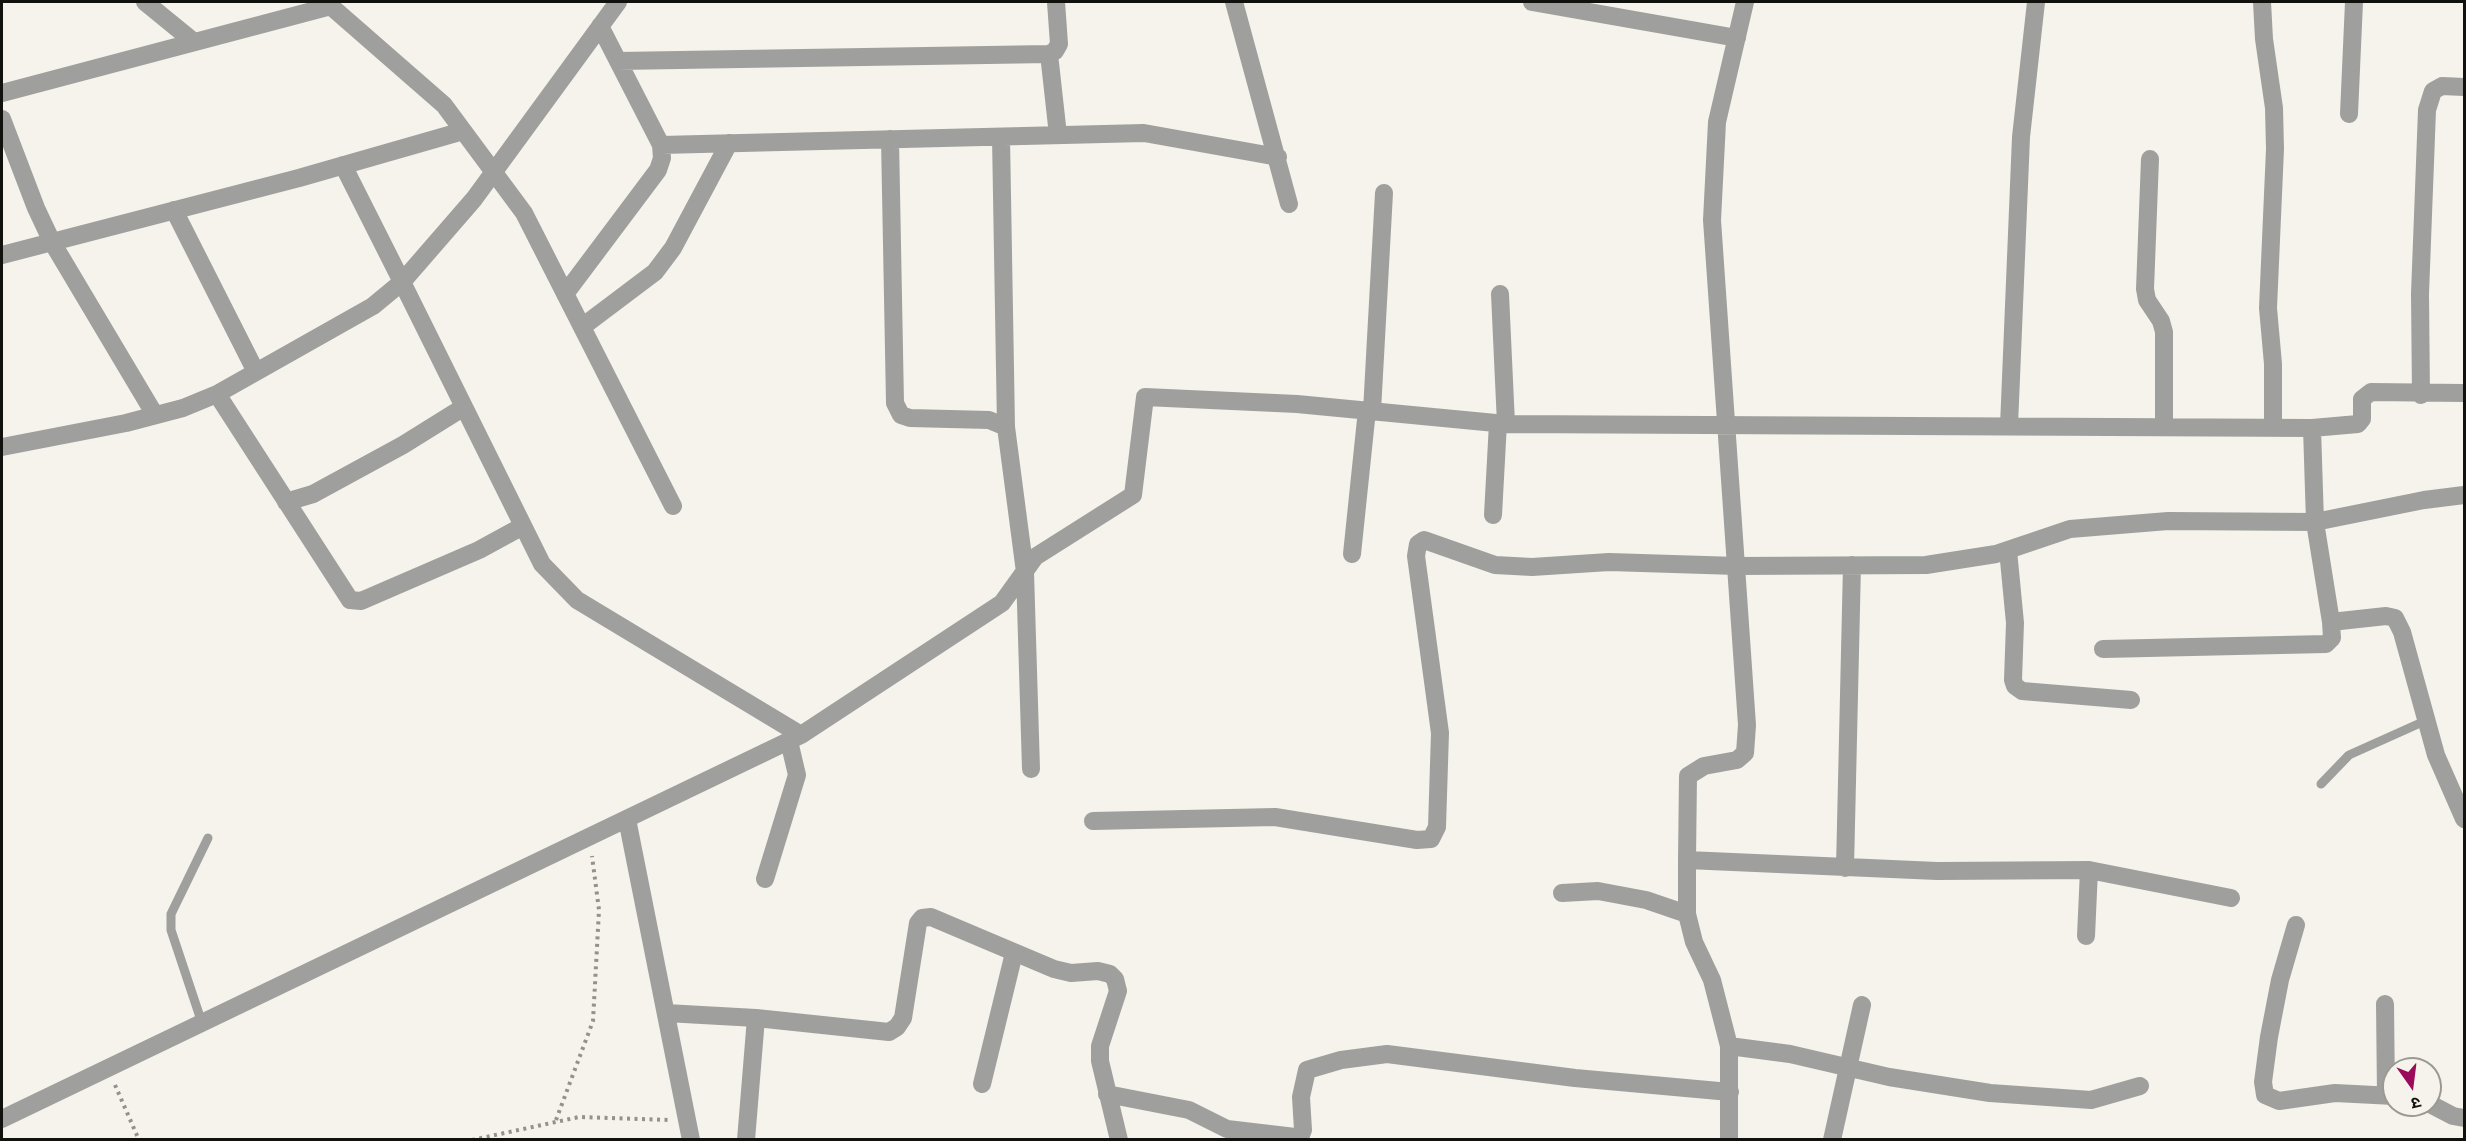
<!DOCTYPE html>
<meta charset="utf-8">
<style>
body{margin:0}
#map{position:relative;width:2466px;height:1141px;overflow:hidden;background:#f5f3eb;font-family:"Space Grotesk","Noto Sans Devanagari",sans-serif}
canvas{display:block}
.frame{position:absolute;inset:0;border:3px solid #11110e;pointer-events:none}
.north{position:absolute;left:2382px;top:1057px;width:60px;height:60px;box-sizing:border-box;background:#f5f3eb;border:2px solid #9a9993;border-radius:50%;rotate:166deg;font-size:16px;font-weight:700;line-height:24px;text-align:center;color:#11110e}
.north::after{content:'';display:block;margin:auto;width:21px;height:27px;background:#9b0b5b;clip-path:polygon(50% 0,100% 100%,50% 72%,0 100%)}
</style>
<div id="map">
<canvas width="2466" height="1141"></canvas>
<div class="frame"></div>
<div class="north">उ</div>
</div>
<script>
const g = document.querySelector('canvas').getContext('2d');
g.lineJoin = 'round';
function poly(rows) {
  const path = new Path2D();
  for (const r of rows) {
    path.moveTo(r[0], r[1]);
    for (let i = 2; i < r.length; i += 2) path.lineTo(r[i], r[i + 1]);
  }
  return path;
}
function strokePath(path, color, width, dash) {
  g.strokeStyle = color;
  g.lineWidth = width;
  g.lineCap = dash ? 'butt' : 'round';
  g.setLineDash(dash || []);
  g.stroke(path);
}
strokePath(poly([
 [115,1085,139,1140],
 [556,1120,593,1021,599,910,592,856],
 [472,1140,579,1117,669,1120]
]), '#92918b', 4, [3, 4.5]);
strokePath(poly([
 [2321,784,2349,755,2427,720],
 [202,1023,171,930,171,914,208,838]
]), '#9fa09d', 9);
strokePath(poly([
 [145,2,194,42],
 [326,2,444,105,524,213,673,506],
 [618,2,474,199,402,282,542,564,577,600,801,735],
 [1234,2,1289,204],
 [1532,2,1737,38],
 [1745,2,1717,122,1712,220,1747,725,1745,753,1737,760,1704,766,1688,776,1687,860,1937,871,2089,870,2086,936],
 [2262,2,2264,39,2274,108,2275,149,2268,308,2273,364,2273,428],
 [1049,54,1058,135],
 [618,61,1049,54,1055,51,1059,44,1056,2],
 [2,93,331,6],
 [2349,114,2354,2],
 [2,119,36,208,52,242,155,415],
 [1001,137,1006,427,1025,572,1031,769],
 [890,139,895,403,901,415,910,418,989,420,1006,427],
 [661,145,1144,133,1278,157],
 [2150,159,2145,289,2147,300,2161,321,2164,332,2164,427],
 [174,210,256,372],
 [2,255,299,178,463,131],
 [565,294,658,170,662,158,661,145,600,26],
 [1500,294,1506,424],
 [582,327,655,272,673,248,729,143],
 [217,394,350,600,361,601,479,550,523,526],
 [2421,395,2420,294,2427,110,2433,91,2442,86,2464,87],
 [1372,411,1384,193],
 [2009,426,2021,137,2036,2],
 [2312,428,2315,522,2331,622,2386,616,2395,618,2402,632,2436,755,2464,819],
 [2,447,126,423,183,408,217,394,373,306,402,282,343,165],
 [286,502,313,494,403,445,464,407],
 [1493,515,1498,423],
 [2008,550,2015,623,2013,680,2015,686,2022,691,2131,700],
 [1352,554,1367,410],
 [2103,649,2326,644,2332,638,2331,622],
 [627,819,691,1140],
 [1093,821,1275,817,1417,840,1431,839,1437,827,1440,733,1416,556,1418,544,1424,540,1495,565,1532,567,1609,562,1737,566,1926,565,1996,554,2070,529,2168,521,2315,522,2424,500,2464,495],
 [1845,868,1852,565],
 [2089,870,2231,898],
 [765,879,797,775,789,741],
 [1562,893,1598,891,1646,900,1687,914,1694,942,1712,980,1729,1046,1729,1140],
 [1687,914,1687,860],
 [2296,925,2280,980,2269,1037,2263,1082,2265,1095,2279,1101,2335,1093,2394,1096],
 [2385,1004,2386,1095],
 [666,1013,756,1018,889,1032,897,1027,903,1018,918,923,922,918,931,917,1054,969,1071,973,1098,971,1110,974,1115,979,1118,991,1100,1046,1100,1061,1119,1140],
 [1729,1046,1790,1054,1889,1077,1990,1093,2091,1100,2140,1086],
 [982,1084,1014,953],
 [1107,1094,1189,1110,1227,1129,1295,1137,1301,1135,1303,1130,1301,1097,1307,1070,1341,1060,1387,1054,1575,1078,1730,1092],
 [2430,1104,2453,1116,2464,1118],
 [2,1119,801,735,1002,603,1035,557,1133,495,1145,397,1297,404,1506,424,2312,428,2358,424,2362,419,2362,399,2371,392,2464,393],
 [746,1140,756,1018],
 [1832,1140,1862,1005]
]), '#9fa09d', 18);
</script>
